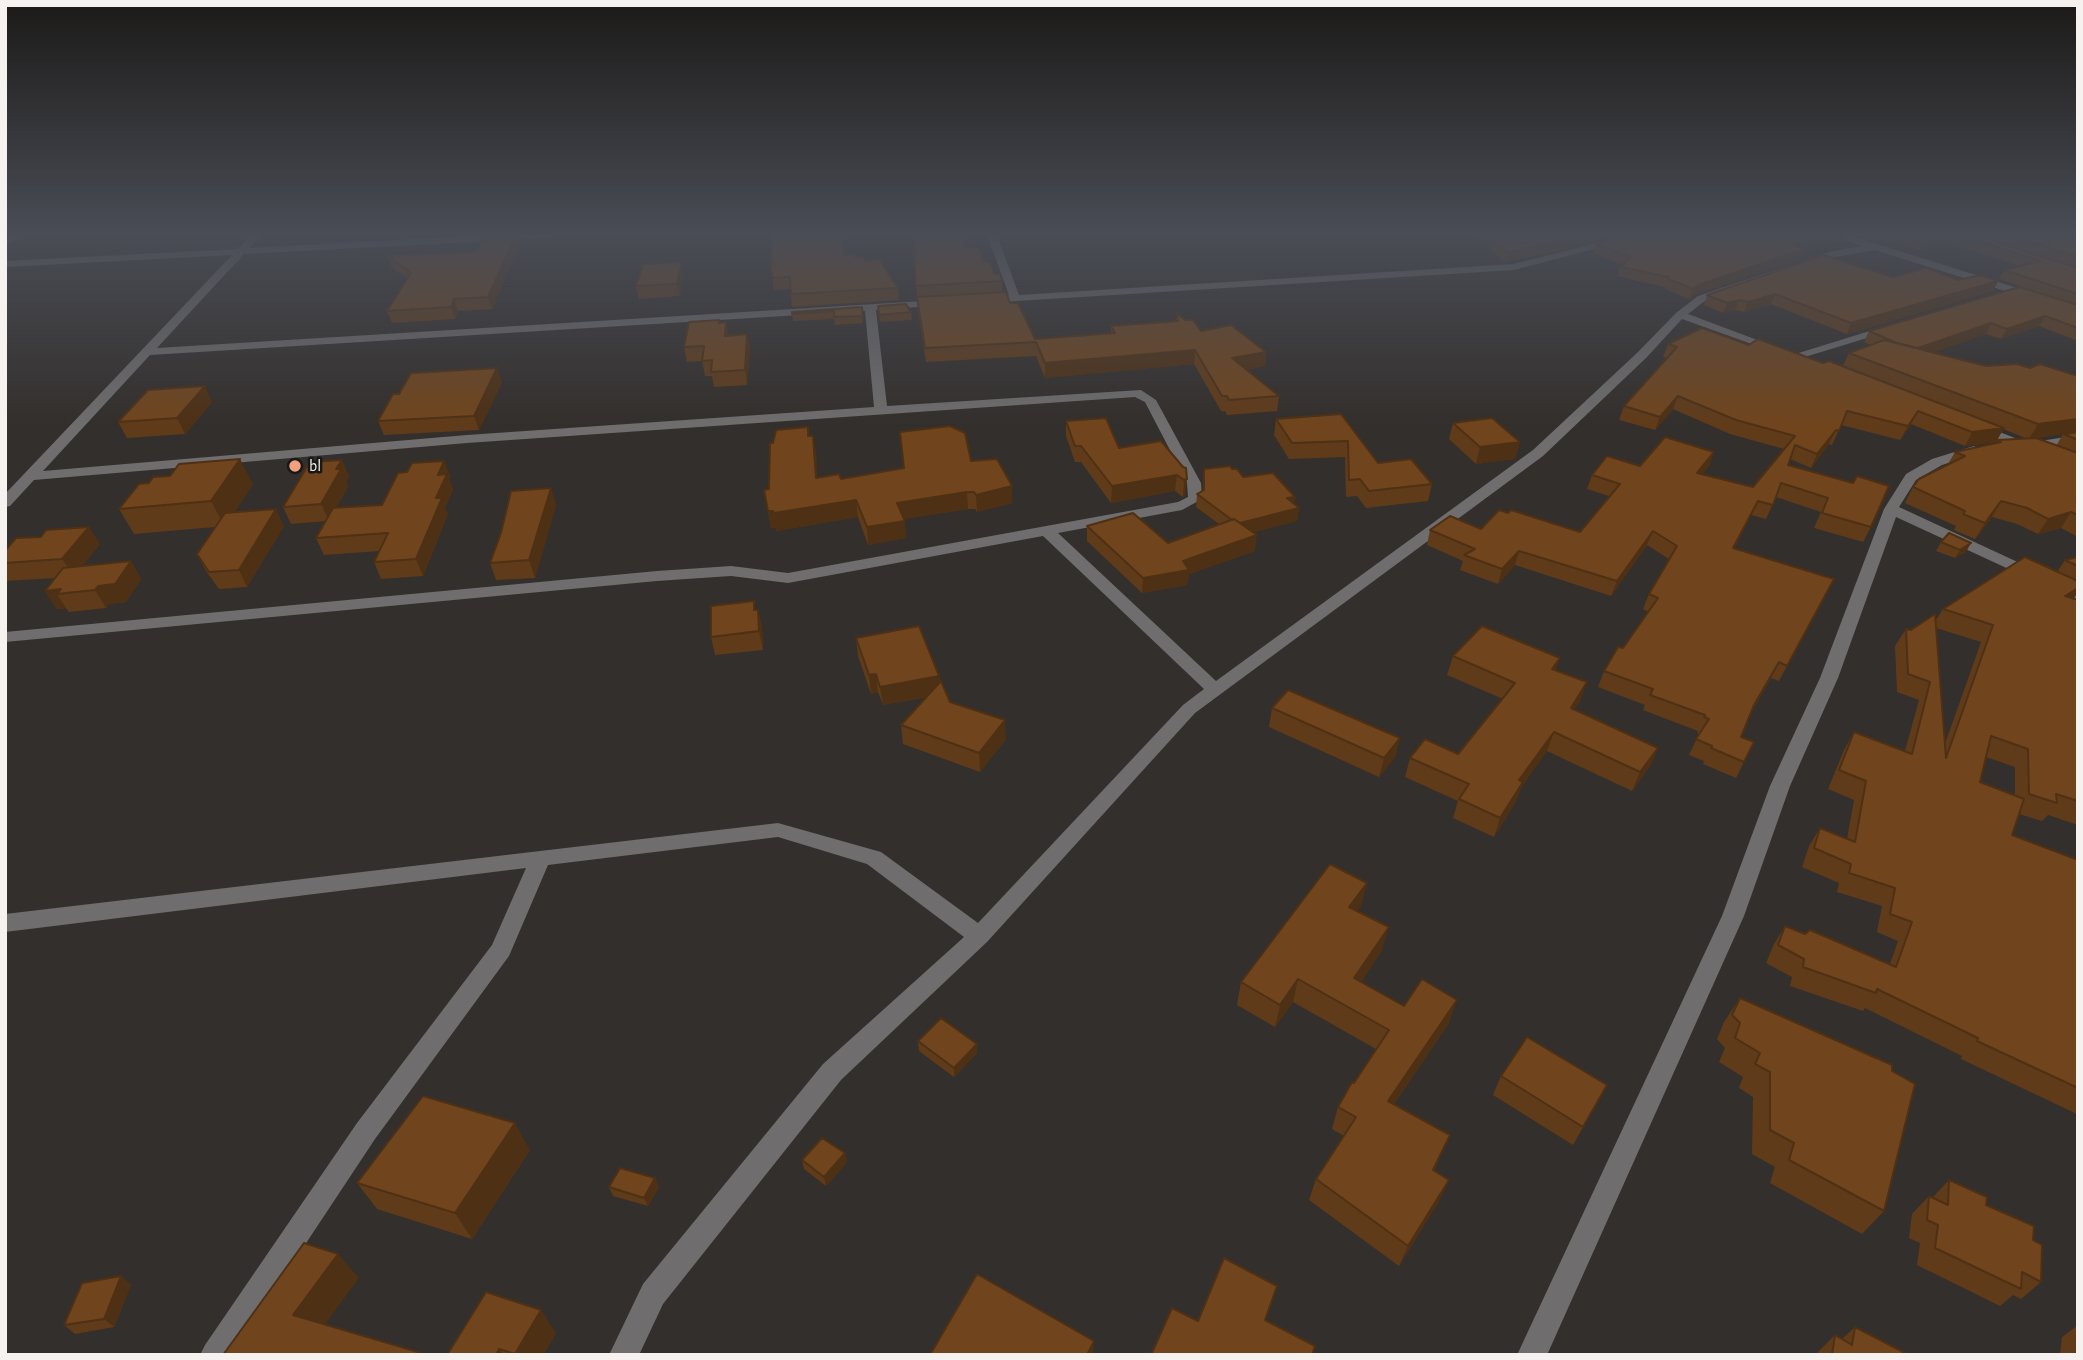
<!DOCTYPE html>
<style>
body{margin:0}
#map{position:relative;width:2083px;height:1360px;overflow:hidden;background:#332f2c;font-family:"Alegreya Sans",sans-serif}
canvas{display:block}
.frame{position:absolute;inset:0;border:7px solid #f5f2f0;pointer-events:none}
</style>
<div id="map">
<canvas width="2083" height="1360"></canvas>
<div class="frame"></div>
</div>
<script>
const g = document.querySelector('canvas').getContext('2d');
g.lineJoin = 'round';
function poly(rows) {
  const path = new Path2D();
  for (const r of rows) {
    path.moveTo(r[0], r[1]);
    for (let i = 2; i < r.length; i += 2) path.lineTo(r[i], r[i + 1]);
  }
  return path;
}
function paint(path, color) {
  g.fillStyle = color;
  g.fill(path, 'evenodd');
}
function strokePath(path, color, width, dash) {
  g.strokeStyle = color;
  g.lineWidth = width;
  g.lineCap = dash ? 'butt' : 'round';
  g.setLineDash(dash || []);
  g.stroke(path);
}
function write(font, color, halo, rows, align = 'center') {
  g.font = font + ' "Alegreya Sans",sans-serif';
  g.lineWidth = 5;
  g.setLineDash([]);
  g.textBaseline = 'middle';
  g.strokeStyle = halo;
  g.fillStyle = color;
  for (const [text, x, y, turn = 0] of rows) {
    g.save();
    g.translate(x, y);
    g.rotate((+turn || 0) * Math.PI / 180);
    g.textAlign = isNaN(turn) ? turn : align;
    if (halo) g.strokeText(text, 0, 0);
    g.fillText(text, 0, 0);
    g.restore();
  }
}
paint(poly([
 [10,235,22,235,5,246,5,238,10,235],
 [250,235,261,235,249,248,487,235,552,235,547,238,244,254,157,348,940,300,944,301,944,305,876,310,887,406,1141,390,1156,400,1201,483,1202,499,1182,510,1058,533,1216,681,1533,450,1638,352,1676,313,1698,296,1829,252,1862,246,1832,235,1848,235,2078,307,2078,314,1875,250,1835,257,1706,300,1688,314,1784,350,1774,352,1682,319,1646,358,1543,456,1195,713,987,942,841,1080,663,1304,639,1355,609,1355,643,1284,823,1064,964,937,867,864,778,837,548,865,509,956,375,1139,232,1355,200,1355,205,1345,357,1123,492,945,526,868,5,932,5,914,778,823,881,852,978,923,1183,705,1204,689,1043,536,788,583,731,576,657,581,5,642,5,632,657,571,731,566,788,573,1178,502,1188,497,1187,483,1145,402,1135,397,467,443,34,480,10,506,5,507,5,494,232,255,5,267,5,261,238,249,250,235],
 [865,311,874,407,467,435,43,471,150,355,865,311],
 [987,235,997,235,1019,295,1514,264,1629,235,1647,235,1514,270,985,303,981,302,981,298,1009,295,987,235],
 [1889,325,1895,328,1893,330,1795,360,1789,356,1889,325],
 [1976,423,2028,443,2078,435,2078,443,2029,452,1971,430,1969,427,1976,423],
 [1974,446,1981,450,1979,453,1942,465,1916,480,1899,507,2078,590,2078,601,1896,517,1838,678,1790,786,1744,916,1547,1355,1517,1355,1722,916,1770,786,1820,678,1884,509,1906,474,1932,459,1974,446]
]), '#6f6d6d');
paint(poly([
 [772,235,843,235,844,255,865,261,898,288,899,300,792,307,790,289,774,290,771,271],
 [913,235,965,248,984,262,1002,281,1002,292,1035,339,1111,334,1111,326,1176,321,1176,313,1201,331,1266,352,1265,366,1246,370,1279,396,1277,411,1227,415,1225,411,1221,411,1194,364,1045,378,1036,356,926,362,918,311],
 [1476,235,1619,235,1577,247,1504,262],
 [1626,235,1842,235,1840,241,1805,250,1801,259,1697,294,1689,299,1665,289,1665,287,1617,276,1620,267,1622,265,1593,253,1596,244],
 [1858,235,2078,235,2078,341,2039,326,2001,339,1986,334,1933,352,1986,366,2030,368,2078,376,2078,537,2061,528,2038,534,2017,524,1992,517,1975,539,1954,530,1956,526,1905,503,1913,487,1948,464,1955,452,1995,443,1996,442,1965,446,1911,424,1900,440,1841,425,1832,445,1829,444,1811,468,1790,459,1788,465,1871,527,1863,542,1814,528,1821,512,1776,497,1766,519,1751,515,1734,549,1834,579,1779,681,1771,678,1752,711,1741,737,1754,742,1736,778,1703,764,1704,761,1689,755,1699,734,1697,733,1698,731,1643,710,1645,705,1598,687,1604,671,1623,648,1649,612,1643,609,1649,594,1669,559,1647,545,1611,596,1515,565,1498,584,1460,570,1463,561,1427,545,1430,530,1481,529,1508,513,1580,532,1609,496,1587,489,1592,475,1714,452,1709,466,1702,474,1753,487,1784,449,1730,434,1673,409,1655,430,1619,420,1624,406,1667,358,1663,357,1668,344,1749,345,1823,363,1843,366,1849,353,1871,345,1864,342,1869,331,2031,290,1999,279,2004,270,2019,266,1948,243,1919,250,1882,238,1874,240],
 [2003,429,2028,439,1997,440],
 [2063,434,2056,446,2035,438],
 [521,242,492,309,458,311,455,319,392,323,387,311,408,279,392,268,388,256,475,252],
 [684,274,680,296,639,299,636,286],
 [1893,277,1998,281,1993,291,1847,334,1771,304,1744,312,1735,310,1723,313,1704,305,1707,295],
 [878,306,911,312,912,320,880,322],
 [862,307,863,323,835,325,834,319,793,321,792,312],
 [719,320,720,323,729,335,747,334,750,349,747,385,714,387,712,376,705,376,702,361,687,362,684,347],
 [502,382,479,430,384,435,378,421],
 [212,402,185,434,127,438,118,422],
 [1341,414,1378,463,1432,484,1428,501,1366,508,1357,496,1346,497,1345,457,1289,459,1274,435,1276,419],
 [1066,421,1119,448,1186,468,1185,495,1183,497,1175,491,1111,503,1081,462,1075,462,1066,436],
 [1453,423,1520,442,1515,459,1476,464,1449,439],
 [808,427,809,436,816,452,817,478,841,479,904,468,900,432,971,461,1012,486,1012,503,977,512,975,509,968,509,904,519,906,538,868,545,858,517,776,531,776,528,771,528,764,490,769,489,773,443],
 [342,460,349,477,346,481,348,486,336,508,382,505,407,472,444,461,450,477,449,479,453,490,445,507,448,514,423,576,381,579,374,562,379,551,324,555,316,538,326,521,291,524,283,507],
 [1204,469,1232,469,1243,477,1295,497,1294,504,1299,508,1297,521,1253,532,1255,551,1189,574,1187,585,1142,593,1087,541,1087,526,1168,543,1219,524,1196,507,1197,494,1203,490],
 [253,484,234,513,284,526,247,587,219,589,206,571,197,554,215,527,134,534,119,509],
 [556,505,535,578,496,580,490,563],
 [1941,542,1966,552,1955,558,1936,551],
 [100,544,82,566,131,561,141,579,126,602,109,604,106,608,69,612,66,608,57,609,45,591,56,578,5,581,5,551],
 [2078,557,2078,592,2073,599,2078,600,2078,825,2048,815,2042,821,2019,814,2012,835,2078,860,2077,1114,1961,1059,1962,1056,1865,1008,1863,1011,1790,986,1792,977,1766,963,1774,944,1785,926,1805,934,1890,964,1898,941,1877,932,1882,906,1837,892,1839,883,1802,867,1809,846,1820,828,1847,839,1854,800,1828,789,1844,750,1854,732,1905,751,1919,700,1897,692,1895,646,1906,629,1911,630,1935,621,1943,609,2057,572,2065,560],
 [1936,628,1981,642,1945,744],
 [1986,757,2015,767,2015,796,1980,782],
 [754,601,755,610,758,610,762,628,763,650,715,655,711,637],
 [856,638,939,676,940,683,950,702,1006,739,980,772,903,744,901,725,927,697,883,705,878,692,871,694,858,656],
 [1453,656,1556,670,1580,701,1574,709,1658,748,1650,766,1632,791,1547,751,1522,786,1516,801,1494,837,1453,818,1458,801,1405,777,1410,758,1458,754,1503,699,1447,675],
 [1272,708,1400,738,1395,757,1379,777,1269,727],
 [1361,906,1357,911,1382,950,1361,982,1404,1006,1449,1023,1394,1104,1440,1156,1434,1171,1449,1180,1439,1201,1399,1266,1309,1200,1316,1179,1344,1136,1332,1129,1338,1107,1376,1049,1293,1002,1275,1027,1237,1005,1241,982],
 [1740,998,1884,1211,1862,1234,1770,1183,1775,1167,1752,1154,1753,1097,1739,1088,1743,1077,1719,1062,1725,1048,1717,1039,1724,1022],
 [918,1041,977,1044,977,1053,954,1077,919,1051],
 [1501,1076,1607,1085,1573,1145,1493,1095],
 [530,1150,472,1239,377,1209,357,1183],
 [845,1153,847,1162,826,1186,804,1169,802,1160],
 [655,1178,659,1187,648,1206,613,1196,609,1187],
 [1949,1180,1986,1205,2033,1240,2041,1282,2021,1299,2013,1295,2000,1306,1917,1265,1920,1243,1909,1238,1912,1214,1929,1196,1932,1198],
 [121,1276,131,1285,114,1327,75,1334,64,1325],
 [2078,1325,2078,1355,2060,1355,2062,1337],
 [1855,1327,1909,1355,1817,1355,1818,1352,1835,1335,1842,1339],
 [556,1333,543,1355,447,1355]
]), '#603b19');
paint(poly([
 [516,235,519,235,521,242,492,309,488,297],
 [1588,235,1619,235,1577,247,1504,262,1507,252],
 [1829,235,1842,235,1840,241,1805,250,1801,259,1697,294,1689,299,1693,289,1701,284,1794,245],
 [1876,235,1884,235,1882,238,1874,240],
 [1944,235,1951,235,1948,243,1919,250,1924,241],
 [682,262,684,274,680,296,677,284],
 [1998,281,1993,291,1847,334,1851,323],
 [1775,294,1771,304,1744,312,1748,302],
 [454,299,458,311,455,319,451,307],
 [1739,300,1735,310,1723,313,1727,303],
 [2045,316,2039,326,2001,339,2007,329],
 [726,322,729,337,725,336],
 [1991,323,1986,334,1908,361,1913,350],
 [747,334,750,349,747,385,745,370],
 [1195,350,1194,364,1045,378,1045,363],
 [1266,352,1265,366,1231,373,1232,358],
 [497,368,502,382,479,430,474,416],
 [205,386,212,402,185,434,177,418],
 [1678,396,1673,409,1655,430,1660,417],
 [1918,411,1911,424,1900,440,1908,426],
 [2078,419,2078,432,2029,439,2038,424],
 [2004,428,1996,442,1965,446,1972,432],
 [1836,430,1829,444,1811,468,1817,454],
 [813,436,816,452,818,495,816,478],
 [1520,442,1515,459,1476,464,1480,447],
 [1714,452,1709,466,1691,487,1697,473],
 [240,459,253,484,225,527,211,501],
 [342,460,349,477,346,481,348,486,329,521,321,504,336,469],
 [444,461,450,477,449,479,453,490,445,507,448,514,423,576,416,559,436,498,438,475],
 [1177,475,1175,491,1111,503,1112,486],
 [1187,479,1185,495,1183,497,1184,480],
 [1012,486,1012,503,977,512,976,495],
 [551,488,556,505,535,578,529,560],
 [967,492,968,509,899,520,897,503],
 [1295,497,1293,509,1287,498],
 [856,500,858,517,776,531,774,513],
 [1758,501,1727,563,1733,548],
 [2001,501,1992,517,1975,539,1985,523],
 [1299,508,1297,521,1236,537,1237,524],
 [276,509,284,526,247,587,239,570],
 [768,511,773,511,776,528,771,528],
 [2071,512,2061,528,2038,534,2048,519],
 [905,521,906,538,868,545,867,527],
 [89,527,100,544,74,576,62,559],
 [1653,531,1647,545,1611,596,1617,581],
 [1257,535,1255,551,1189,574,1187,585,1142,593,1143,578,1183,561],
 [1971,543,1966,552,1955,558,1960,550],
 [1519,551,1515,565,1498,584,1502,569],
 [131,561,141,579,126,602,109,604,106,608,95,590,98,586],
 [2078,588,2078,592,2072,601,2065,596],
 [61,589,57,594,66,608,57,609,45,591],
 [758,610,762,628,763,650,759,631],
 [1560,658,1554,676,1552,669],
 [876,674,878,692,871,694,869,675],
 [939,676,940,694,883,705,880,687],
 [1587,682,1580,701,1564,726,1571,708],
 [1005,720,1006,739,980,772,979,753],
 [1554,732,1547,751,1522,786,1516,801,1494,837,1500,818,1519,780],
 [1400,738,1395,757,1379,777,1384,758],
 [1658,748,1650,766,1632,791,1640,772],
 [1367,883,1361,906,1344,930,1349,907],
 [1389,927,1382,950,1348,1001,1354,978],
 [1298,979,1293,1002,1275,1027,1280,1005],
 [1457,1000,1449,1023,1381,1123,1388,1101],
 [977,1044,977,1053,954,1077,954,1068],
 [515,1123,530,1150,472,1239,455,1213],
 [845,1153,847,1162,826,1186,824,1177],
 [655,1178,659,1187,648,1206,644,1198],
 [1449,1180,1439,1201,1399,1266,1408,1246],
 [338,1254,359,1278,315,1338,293,1315],
 [121,1276,131,1285,114,1327,104,1319],
 [1277,1286,1270,1309,1258,1342,1265,1320],
 [541,1310,556,1333,543,1355,516,1355],
 [1094,1341,1093,1355,1087,1355],
 [499,1349,504,1355,496,1355]
]), '#4e3014');
const building = poly([
 [486,235,516,235,488,297,454,299,451,307,387,311,411,273,388,256,475,252,486,235],
 [772,235,843,235,843,255,854,254,855,257,863,257,865,261,879,259,898,288,791,294,790,277,773,278,771,271,772,235],
 [913,235,963,235,965,248,979,247,984,262,990,262,995,274,1000,274,1002,281,916,286,913,235],
 [1488,235,1588,235,1507,252,1488,235],
 [1626,235,1829,235,1794,245,1805,249,1701,284,1693,289,1668,279,1669,277,1620,267,1631,257,1596,244,1626,235],
 [1907,235,1944,235,1924,241,1907,235],
 [1959,235,1975,235,2078,268,2078,294,2004,270,2040,261,1959,235],
 [2009,235,2078,235,2078,257,2009,235],
 [1823,255,1893,277,1926,268,1959,280,1980,275,1998,281,1851,323,1775,294,1748,302,1739,300,1727,303,1707,295,1823,255],
 [682,262,677,284,636,286,643,264,682,262],
 [2019,287,2078,305,2078,328,2045,316,2007,329,1991,323,1918,348,1897,343,1869,331,2019,287],
 [1006,292,1010,303,1018,303,1035,339,1115,333,1111,326,1178,321,1176,313,1185,320,1193,320,1201,331,1231,325,1266,352,1232,358,1279,396,1229,400,1227,396,1222,396,1195,350,1045,363,1036,342,925,348,917,297,1006,292],
 [906,304,911,312,879,315,878,306,906,304],
 [862,307,863,316,834,317,834,311,792,314,792,312,862,307],
 [719,320,719,323,726,322,725,336,747,334,745,370,711,372,712,360,702,361,704,346,684,347,689,322,719,320],
 [1702,328,1749,345,1758,339,1823,363,1829,361,2004,428,1972,432,1918,411,1908,426,1847,411,1839,431,1836,430,1817,454,1795,445,1788,465,1853,483,1857,476,1889,486,1871,527,1822,513,1828,498,1781,483,1773,505,1758,501,1733,548,1834,579,1787,666,1779,662,1754,705,1741,737,1754,742,1744,762,1711,748,1712,746,1696,739,1709,719,1704,717,1705,715,1650,695,1653,689,1604,671,1618,647,1623,648,1658,598,1649,594,1677,546,1653,531,1617,581,1519,551,1502,569,1464,555,1475,549,1430,530,1450,516,1481,529,1499,510,1508,513,1511,510,1580,532,1620,484,1592,475,1607,456,1640,466,1665,437,1714,452,1697,473,1753,487,1795,436,1736,420,1678,396,1660,417,1624,406,1677,347,1668,344,1702,328],
 [1884,340,1986,366,2017,364,2030,368,2040,364,2078,376,2078,419,2038,424,1849,353,1884,340],
 [497,368,474,416,378,421,393,394,399,394,411,373,497,368],
 [205,386,177,418,118,422,148,390,205,386],
 [1341,414,1378,463,1411,459,1432,484,1369,491,1360,479,1349,480,1348,441,1292,443,1276,419,1341,414],
 [1106,418,1119,448,1161,441,1183,467,1186,468,1187,479,1184,480,1177,475,1112,486,1081,446,1075,446,1066,421,1106,418],
 [1492,418,1520,442,1480,447,1453,423,1492,418],
 [950,426,965,433,971,461,997,459,1012,486,976,495,974,492,967,492,897,503,905,521,867,527,856,500,774,513,773,511,768,511,764,490,769,489,770,443,773,443,776,430,808,427,808,436,813,436,816,478,839,474,841,479,904,468,900,432,950,426],
 [2078,432,2078,440,2064,434,2078,432],
 [2036,438,2078,453,2078,515,2071,512,2048,519,2027,508,2001,501,1985,523,1963,514,1965,511,1913,487,1919,479,1965,456,1955,452,2001,442,1997,440,2036,438],
 [240,459,211,501,119,509,139,484,149,483,153,477,170,476,179,464,240,459],
 [342,460,336,469,341,469,321,504,283,507,310,462,342,460],
 [444,461,438,475,447,474,436,498,442,498,416,559,374,562,388,533,316,538,333,508,382,505,398,473,407,472,412,463,444,461],
 [1230,466,1232,469,1237,469,1243,477,1273,473,1295,497,1287,498,1299,508,1240,523,1234,519,1232,520,1197,494,1204,490,1204,469,1230,466],
 [551,488,529,560,490,563,501,533,511,491,551,488],
 [276,509,239,570,209,572,197,554,225,513,276,509],
 [1133,513,1168,543,1234,519,1257,535,1183,561,1189,570,1143,578,1087,526,1133,513],
 [89,527,62,559,5,563,5,551,16,538,41,537,46,530,89,527],
 [1949,533,1971,543,1960,550,1941,542,1949,533],
 [2025,557,2078,581,2078,588,2065,596,2078,600,2078,801,2056,794,2057,803,2029,794,2028,749,1991,736,1980,782,2024,799,2012,835,2078,860,2078,1088,1977,1041,1978,1038,1877,989,1876,993,1803,967,1804,959,1778,945,1785,926,1805,934,1810,930,1896,967,1912,922,1890,914,1895,888,1849,873,1851,864,1814,848,1820,828,1855,842,1866,781,1839,770,1854,732,1912,754,1930,682,1908,674,1906,629,1911,630,1935,614,1946,758,1993,625,1943,609,2025,557],
 [2078,557,2078,566,2065,560,2078,557],
 [131,561,115,584,98,586,95,590,57,594,61,589,45,591,63,568,131,561],
 [754,601,754,610,758,610,759,631,711,637,711,606,754,601],
 [919,626,939,676,880,687,876,674,869,675,856,638,919,626],
 [1482,626,1560,658,1552,669,1587,682,1571,708,1658,748,1640,772,1554,732,1519,780,1523,782,1500,818,1459,799,1469,784,1410,758,1425,739,1458,754,1515,683,1453,656,1482,626],
 [941,681,950,702,1005,720,979,753,901,725,941,681],
 [1288,690,1400,738,1384,758,1272,708,1288,690],
 [1330,864,1367,883,1349,907,1389,927,1354,978,1404,1006,1422,979,1457,1000,1388,1101,1450,1135,1433,1170,1449,1180,1408,1246,1316,1179,1356,1117,1338,1107,1352,1082,1354,1083,1389,1030,1298,979,1280,1005,1241,982,1330,864],
 [1740,998,1892,1065,1892,1071,1915,1084,1884,1211,1789,1160,1794,1143,1770,1130,1770,1072,1755,1064,1760,1053,1735,1038,1740,1023,1732,1015,1740,998],
 [941,1018,977,1044,954,1068,918,1041,941,1018],
 [1527,1037,1607,1085,1583,1127,1501,1076,1527,1037],
 [423,1096,515,1123,455,1213,357,1183,423,1096],
 [822,1138,845,1153,824,1177,802,1160,822,1138],
 [620,1168,655,1178,644,1198,609,1187,620,1168],
 [1949,1180,1987,1197,1986,1205,2034,1226,2033,1240,2042,1245,2041,1282,2022,1272,2021,1289,1935,1248,1938,1225,1927,1220,1929,1196,1948,1205,1949,1180],
 [304,1243,338,1254,293,1315,428,1355,223,1355,304,1243],
 [1224,1258,1277,1286,1265,1320,1315,1346,1312,1355,1151,1355,1172,1308,1198,1321,1224,1258],
 [977,1274,1094,1341,1087,1355,930,1355,977,1274],
 [121,1276,104,1319,64,1325,82,1283,121,1276],
 [486,1292,541,1310,515,1354,499,1349,496,1355,447,1355,486,1292],
 [1855,1327,1909,1355,1832,1355,1835,1335,1852,1345,1855,1327]
]);
paint(building, '#70451d');
strokePath(building, '#4e3014', 2);
const sky = g.createLinearGradient(0, 0, 0, 426);
sky.addColorStop(0, '#1c1a18');
sky.addColorStop(0.55, '#4a4d56');
sky.addColorStop(1, '#4a4d5600');
g.fillStyle = sky;
g.fillRect(0, 0, 2083, 426);
for (const [x, y, r, color] of [
 [295,466,7,"#f2a17e"]
]) {
  const dot = new Path2D();
  dot.arc(x, y, r, 0, 2 * Math.PI);
  g.fillStyle = color;
  g.fill(dot);
  strokePath(dot, '#191816', 2.5);
}
write('16px', '#f5f2f0', '#191816', [
 ["bl",309,466]
], 'left');
</script>
